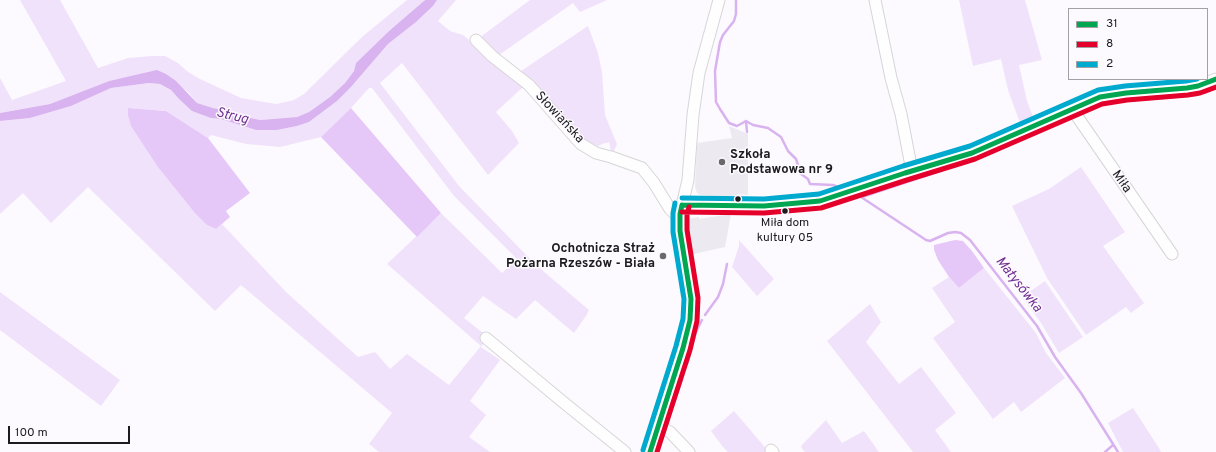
<!DOCTYPE html>
<meta charset="utf-8">
<style>
body{margin:0}
#map{position:relative;width:1216px;height:452px;overflow:hidden;background:#fcfafe;font-family:Overpass,sans-serif}
canvas{display:block}
.legend{position:absolute;left:1068px;top:8px;width:140px;height:72px;box-sizing:border-box;background:#fcf9ff;border:1px solid #a2a0a4;margin:0;padding:5px 7px;list-style:none;font-size:12px;color:#1b1a1c}
.legend li{display:flex;align-items:center;gap:8px;height:20px}
.legend b{width:20px;border:1px solid #a2a0a4}
.scale{position:absolute;left:8px;top:426px;width:122px;height:18px;box-sizing:border-box;border:2px solid #1b1a1c;border-top:0;padding-left:5px;font-size:12px;line-height:14px;white-space:nowrap;color:#1b1a1c;-webkit-text-stroke:3px #fcf9ff;paint-order:stroke}
</style>
<div id="map">
<canvas width="1216" height="452"></canvas>
<ul class="legend">
<li><b style="height:5px;background:#00a651"></b>31</li>
<li><b style="height:5px;background:#e4002b"></b>8</li>
<li><b style="height:5px;background:#00a9ce"></b>2</li>
</ul>
<div class="scale">100 m</div>
</div>
<script>
const g = document.querySelector('canvas').getContext('2d');
g.lineJoin = 'round';
function paint(path, color) {
  g.fillStyle = color;
  g.fill(path, 'evenodd');
}
function poly(rows) {
  const path = new Path2D();
  for (const r of rows) {
    path.moveTo(r[0], r[1]);
    for (let i = 2; i < r.length; i += 2) path.lineTo(r[i], r[i + 1]);
  }
  return path;
}
function strokePath(path, color, width, dash) {
  g.strokeStyle = color;
  g.lineWidth = width;
  g.lineCap = dash ? 'butt' : 'round';
  g.setLineDash(dash || []);
  g.stroke(path);
}
function write(font, color, halo, rows, align = 'center') {
  g.font = font + ' Overpass,sans-serif';
  g.lineWidth = 3;
  g.setLineDash([]);
  g.textBaseline = 'middle';
  g.strokeStyle = halo;
  g.fillStyle = color;
  for (const [text, x, y, turn = 0] of rows) {
    g.save();
    g.translate(x, y);
    g.rotate((+turn || 0) * Math.PI / 180);
    g.textAlign = isNaN(turn) ? turn : align;
    if (halo) g.strokeText(text, 0, 0);
    g.fillText(text, 0, 0);
    g.restore();
  }
}
paint(poly([
 [729,126,748,134,748,195,737,194,737,195,725,197,700,195,697,193,695,187,697,143,732,138],
 [731,214,725,247,689,255,691,249,690,238,687,219,699,217,699,219]
]), '#ede9f1');
paint(poly([
 [20,0,60,0,98,68,128,58,152,56,165,56,178,63,188,72,200,79,241,98,276,104,294,100,304,94,362,37,407,0,425,0,389,31,356,63,354,71,345,83,330,97,309,112,297,117,260,120,242,116,228,111,213,108,197,103,188,92,157,71,109,81,50,104,0,113,0,78,12,100,66,81],
 [437,0,456,0,438,21,450,31,463,35,524,86,496,112,512,131,519,143,488,175,402,63,380,83,459,186,536,265,589,310,586,316,574,333,535,300,516,319,483,296,464,318,488,337,481,347,500,360,470,401,486,415,469,437,490,452,379,452,369,444,392,413,241,285,215,311,88,187,51,223,23,193,0,214,0,121,30,118,71,106,111,88,149,83,160,84,171,90,178,98,211,118,221,119,256,130,277,130,297,126,309,122,337,101,351,87,388,44,416,22,433,6],
 [369,88,372,88,454,196,517,259,502,273,441,213,387,264,481,346,449,385,407,354,390,369,375,352,358,357,286,292,222,224,216,229,207,225,128,108,166,111,208,138,211,135,246,144,280,147,321,137,351,108],
 [530,0,607,0,580,12,573,3,499,55,479,38],
 [959,0,1025,0,1042,60,1019,65,1027,101,1033,117,1020,123,1008,90,1001,59,973,66],
 [588,26,598,53,602,72,605,115,617,144,612,155,609,142,602,144,595,148,584,141,521,71],
 [1081,167,1125,232,1103,246,1144,303,1131,313,1126,307,1086,335,1047,278,1012,206,1049,189],
 [739,240,774,279,757,296,732,267,739,246],
 [984,268,1036,333,1046,353,1065,378,1021,412,1014,402,993,419,933,338,955,322,932,288,949,277,959,288],
 [1045,281,1083,337,1059,353,1041,323,1022,297],
 [0,292,120,380,101,406,0,330],
 [870,304,881,322,866,342,899,384,921,367,956,413,935,430,951,452,913,452,827,341],
 [1133,408,1159,448,1161,452,1123,452,1108,423],
 [734,411,746,425,769,452,728,452,723,447,711,431],
 [826,420,842,443,864,431,879,452,805,452,801,447,802,445]
]), '#f1e2fb');
paint(poly([
 [128,108,166,111,208,138,250,193,226,211,230,217,216,229,207,225,195,213,158,167,131,126,128,115],
 [351,108,441,213,417,237,321,137],
 [955,240,963,241,972,251,984,268,959,288,949,277,938,260,934,250,934,245]
]), '#e6c8f8');
paint(poly([
 [425,0,437,0,433,6,416,22,388,44,351,87,337,101,309,122,297,126,277,130,256,130,221,119,211,118,192,111,178,98,171,90,160,84,149,83,111,88,71,106,30,118,0,121,0,113,50,104,109,81,157,70,166,74,176,81,197,103,213,108,228,111,242,116,260,120,297,117,309,112,330,97,345,83,354,71,356,63,389,31]
]), '#d8b3ef');
strokePath(poly([
 [736,0,736,14,734,21,723,35,720,42,715,71,716,102,720,109,729,123,737,126,746,121,753,125,768,128,781,137,788,151,796,159,801,174,808,179,810,184,833,185,843,189],
 [1205,93,1216,87],
 [1162,98,1197,95],
 [1082,112,1113,100,1156,98],
 [746,121,747,132],
 [992,152,1066,119],
 [858,195,926,240,930,241,948,233,955,232,961,233,970,240,1037,326,1055,357,1081,393,1118,452],
 [862,197,979,158],
 [705,315,718,297,723,284,727,264],
 [687,364,696,332,702,320],
 [675,399,682,379],
 [666,424,673,406],
 [658,452,659,447],
 [1105,452,1113,445]
]), '#d8b3ef', 2.5);
const minor = poly([
 [875,0,891,78,901,114,912,171],
 [476,40,492,56,529,85,581,144,596,153,611,157,642,168,654,183,670,209,675,214,680,214],
 [1072,109,1172,254],
 [682,205,697,206,764,206,820,201,905,173,972,153,1100,97,1126,93,1187,88,1198,86,1216,79],
 [486,338,563,402,625,452],
 [658,426,670,432,689,452],
 [771,450,773,452],
 [650,452,683,348,690,320,691,299,682,247,680,231,680,214,688,180,693,115,699,73,719,0]
]);
strokePath(minor, '#d6d5d7', 13);
strokePath(minor, '#fffeff', 11);
strokePath(poly([
 [682,205,764,206,820,201,905,173,972,153,1100,97,1126,93,1187,88,1198,86,1216,79],
 [650,452,683,348,690,320,691,299,680,231,680,214,682,205]
]), '#00a651', 5);
strokePath(poly([
 [682,212,764,213,821,208,907,180,975,159,1102,104,1127,100,1188,95,1200,93,1216,87],
 [657,452,690,350,697,321,698,298,687,230,687,215,689,207]
]), '#e4002b', 5);
strokePath(poly([
 [682,198,764,199,819,194,903,166,970,146,1098,90,1125,86,1186,81,1197,79],
 [643,450,676,346,683,319,684,299,673,232,673,213,675,203]
]), '#00a9ce', 5);
for (const [x, y, r, color] of [
 [722,162,4,"#6a686b"],
 [738,199,3.5,"#1b1a1c"],
 [785,211,3.5,"#1b1a1c"],
 [663,256,4,"#6a686b"]
]) {
  const dot = new Path2D();
  dot.arc(x, y, r, 0, 2 * Math.PI);
  g.fillStyle = color;
  g.fill(dot);
  strokePath(dot, '#fcf9ff', 1.5);
}
write('12px', '#1b1a1c', '#fcf9ff', [
 ["Miła dom",785,224],
 ["kultury 05",785,239]
]);
write('13px', '#1b1a1c', '#fcf9ff', [
 ["Słowiańska",559,118,47],
 ["Miła",1121,182,55]
]);
write('bold 13px', '#1b1a1c', '#fcf9ff', [
 ["Szkoła",730,155],
 ["Podstawowa nr 9",730,170],
 ["Ochotnicza Straż",655,249,"right"],
 ["Pożarna Rzeszów - Biała",655,264,"right"]
], 'left');
write('italic 14px', '#702f91', '#fcf9ff', [
 ["Strug",232,117,14],
 ["Matysówka",1018,285,52]
]);
</script>
